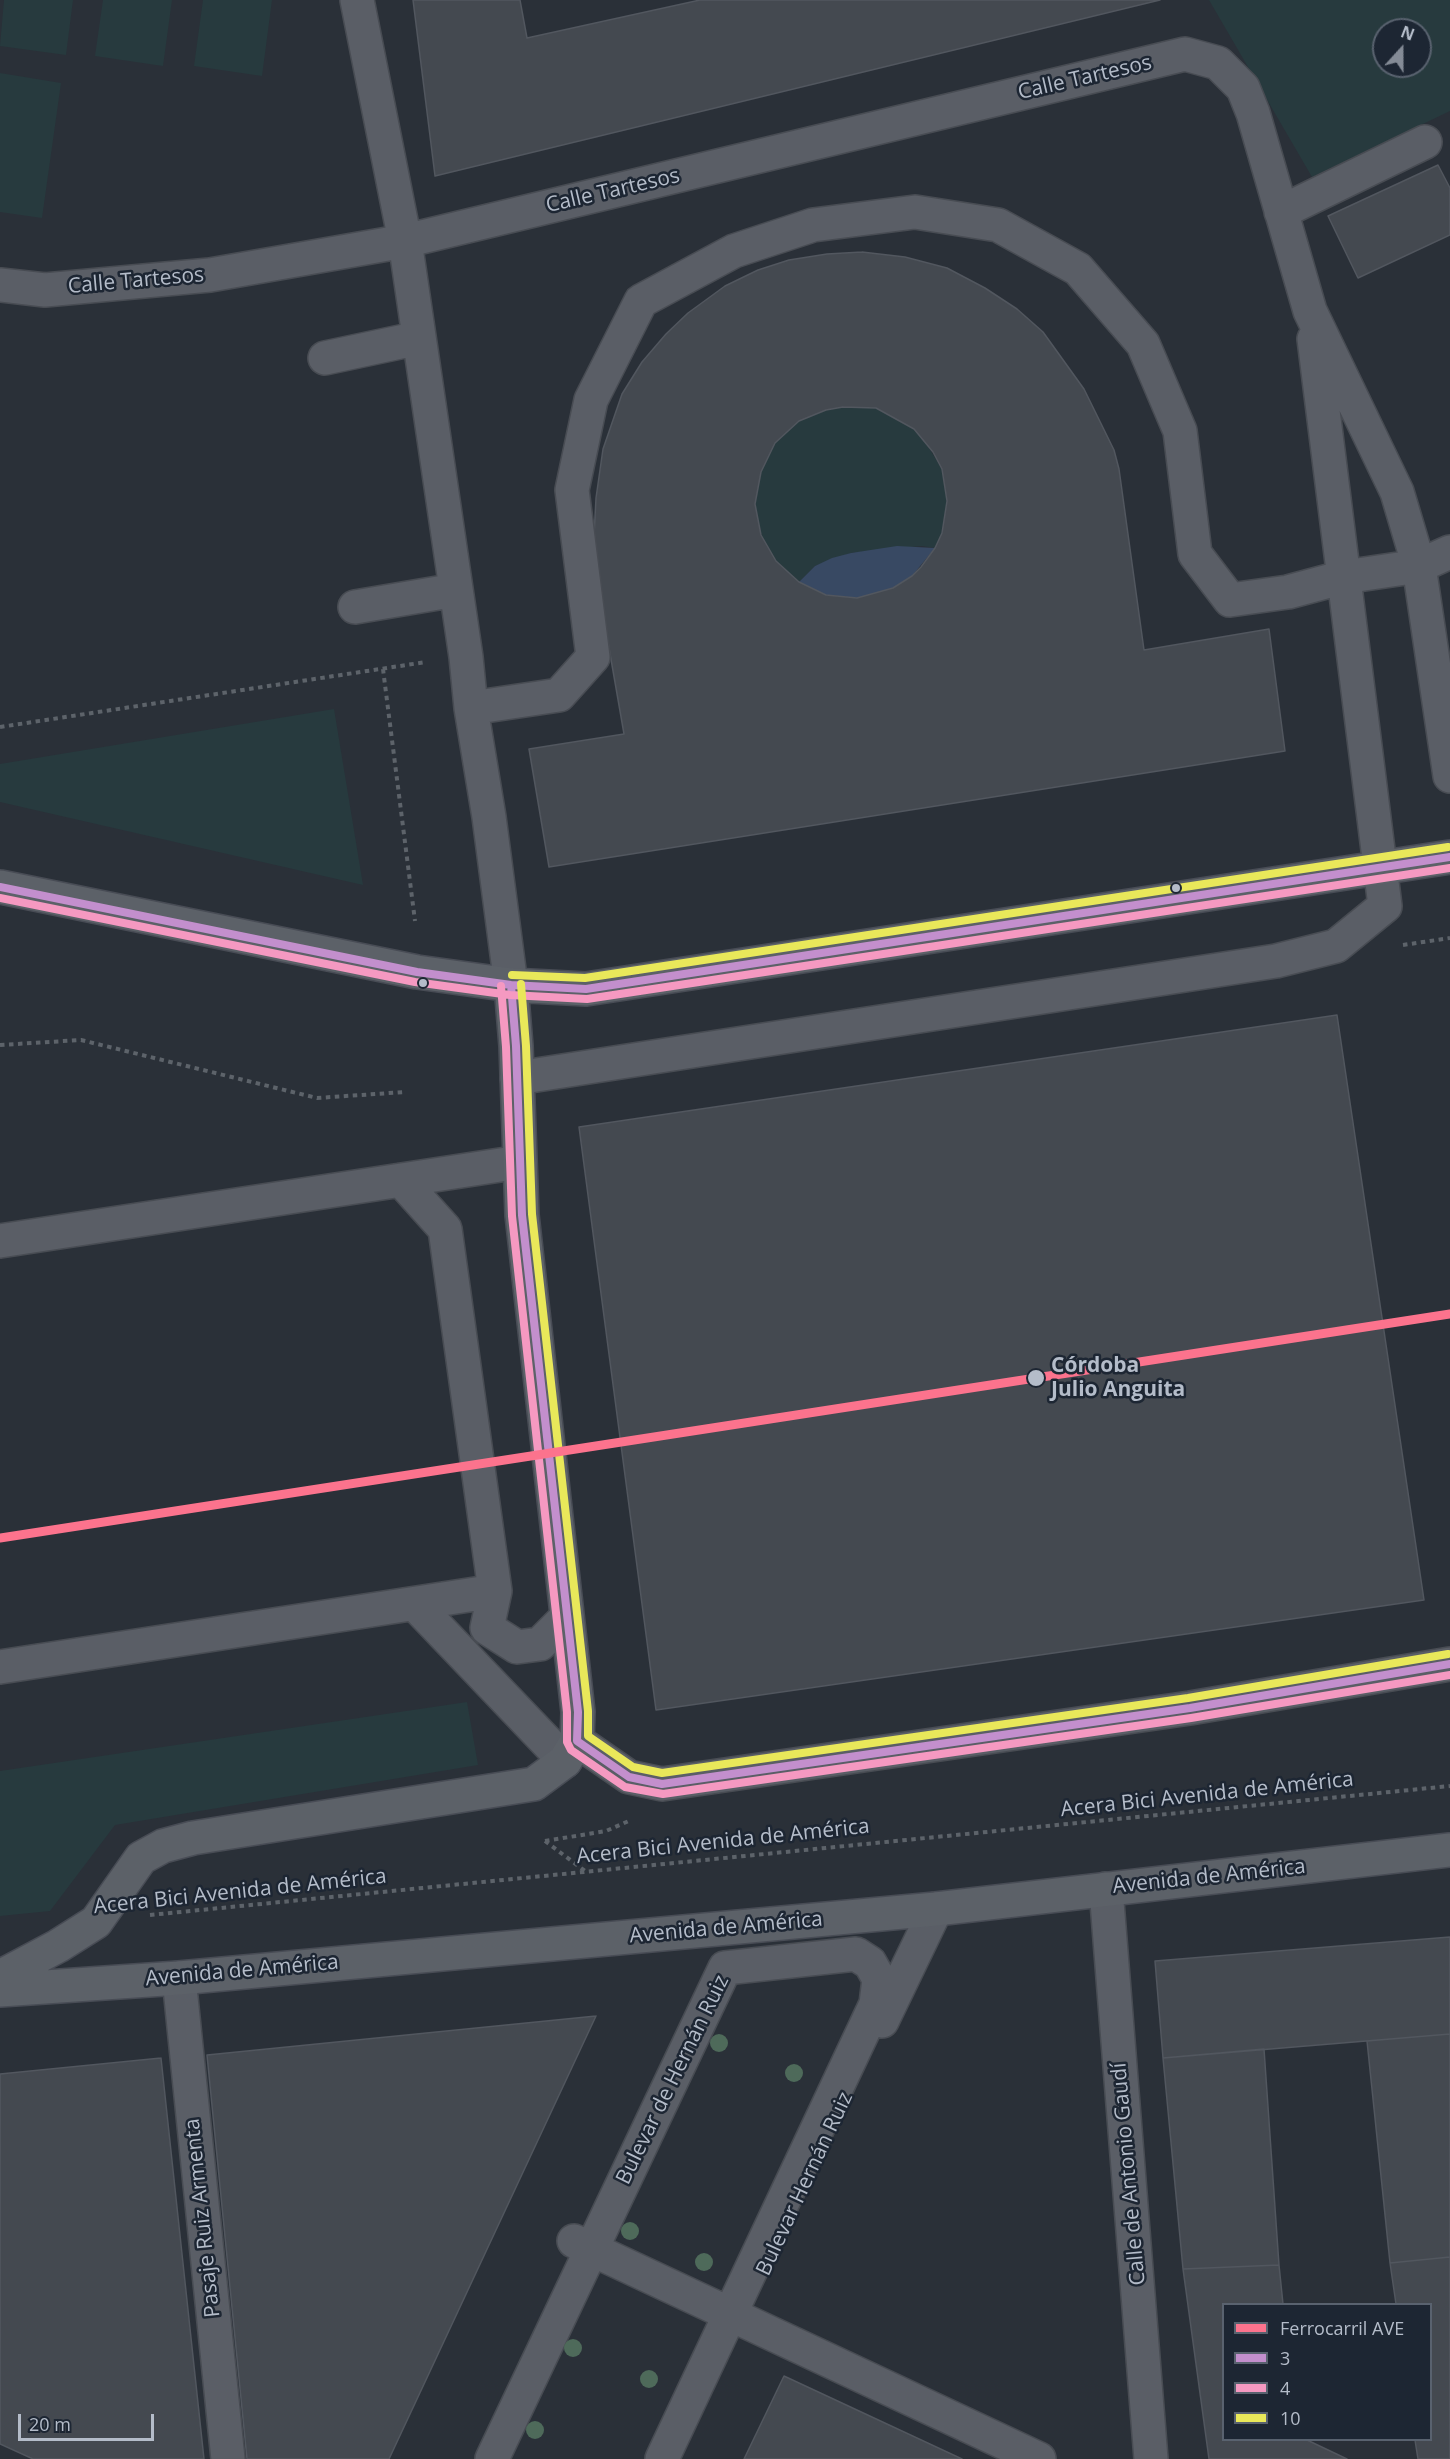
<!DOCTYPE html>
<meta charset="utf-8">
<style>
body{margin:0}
#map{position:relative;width:1450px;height:2459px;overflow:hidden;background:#2a3038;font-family:"Open Sans",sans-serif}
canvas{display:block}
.legend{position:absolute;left:1222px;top:2303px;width:210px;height:138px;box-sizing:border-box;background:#1d2633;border:2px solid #59626f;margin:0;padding:8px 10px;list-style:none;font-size:18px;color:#b4bcc9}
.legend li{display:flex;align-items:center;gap:12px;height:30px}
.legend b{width:30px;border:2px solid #59626f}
.north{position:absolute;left:1372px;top:18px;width:60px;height:60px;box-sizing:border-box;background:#1d2633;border:2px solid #59626f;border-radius:50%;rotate:21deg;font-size:16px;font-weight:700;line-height:24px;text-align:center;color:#b4bcc9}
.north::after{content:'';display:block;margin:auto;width:21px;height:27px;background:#848b96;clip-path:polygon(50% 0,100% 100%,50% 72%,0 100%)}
.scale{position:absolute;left:18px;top:2414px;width:136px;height:27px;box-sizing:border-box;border:3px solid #b4bcc9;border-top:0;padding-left:8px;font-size:18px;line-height:21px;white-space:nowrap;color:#b4bcc9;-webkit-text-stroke:4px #1d2633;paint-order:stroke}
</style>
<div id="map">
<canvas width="1450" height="2459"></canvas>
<ul class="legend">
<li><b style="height:8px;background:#fc738d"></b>Ferrocarril AVE</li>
<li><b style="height:8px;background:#c38fcd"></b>3</li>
<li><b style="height:8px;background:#f599c1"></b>4</li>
<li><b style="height:8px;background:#e9e85a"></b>10</li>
</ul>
<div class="north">N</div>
<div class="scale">20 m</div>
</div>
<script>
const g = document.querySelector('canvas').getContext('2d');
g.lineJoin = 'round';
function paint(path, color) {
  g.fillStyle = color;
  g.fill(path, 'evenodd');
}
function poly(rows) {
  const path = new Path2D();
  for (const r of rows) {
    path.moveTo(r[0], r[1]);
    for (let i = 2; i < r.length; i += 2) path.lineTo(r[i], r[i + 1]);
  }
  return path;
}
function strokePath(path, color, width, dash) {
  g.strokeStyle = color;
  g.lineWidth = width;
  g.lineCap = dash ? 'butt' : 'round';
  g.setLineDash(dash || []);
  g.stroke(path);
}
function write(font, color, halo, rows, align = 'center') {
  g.font = font + ' "Open Sans",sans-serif';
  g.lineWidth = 5;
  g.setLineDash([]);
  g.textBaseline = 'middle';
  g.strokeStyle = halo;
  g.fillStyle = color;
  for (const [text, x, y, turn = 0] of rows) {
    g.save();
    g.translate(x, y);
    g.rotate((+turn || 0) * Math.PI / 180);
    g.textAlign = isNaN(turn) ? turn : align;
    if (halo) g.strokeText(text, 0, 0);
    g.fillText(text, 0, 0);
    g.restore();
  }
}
paint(poly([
 [4,0,73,0,66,55,0,46],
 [103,0,172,0,163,66,95,56],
 [203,0,272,0,262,76,194,66],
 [1209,0,1450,0,1450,111,1312,177],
 [1384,30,1420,30,1420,66,1384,66],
 [0,73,61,83,42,218,0,212],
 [843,407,876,408,914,429,924,440,942,469,947,501,942,533,935,548,922,546,851,553,815,566,799,582,776,561,761,535,755,504,761,472,775,443,799,421,826,410],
 [334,709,363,885,0,802,0,764],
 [467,1702,478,1765,115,1825,50,1911,0,1916,0,1771]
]), '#273a3e');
paint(poly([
 [897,546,935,548,912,576,893,588,878,594,857,598,826,595,799,582,815,566,832,558,851,553]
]), '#384963');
const building = poly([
 [413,0,520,0,527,38,700,0,1160,0,435,176,413,0],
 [1438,165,1450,188,1450,235,1358,278,1328,216,1438,165],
 [862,252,905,257,947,268,985,288,1017,309,1043,332,1084,389,1114,450,1119,469,1144,650,1269,629,1285,751,549,867,529,749,624,734,593,556,596,498,603,449,622,394,642,362,666,334,688,313,725,286,758,270,789,260,827,254,862,252],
 [843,407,876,408,914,429,933,452,942,469,947,501,942,533,935,548,921,567,912,576,893,588,857,598,826,595,799,582,776,561,761,535,755,504,761,472,775,443,799,421,826,410,843,407],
 [1337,1015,1424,1600,656,1710,579,1127,1337,1015],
 [1450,1937,1450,2034,1163,2058,1155,1961,1450,1937],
 [596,2016,389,2459,247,2459,207,2055,596,2016],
 [1450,2034,1450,2257,1390,2263,1367,2041,1450,2034],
 [1264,2049,1279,2265,1183,2269,1163,2058,1264,2049],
 [161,2058,204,2459,33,2459,0,2444,0,2074,161,2058],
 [1450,2257,1450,2459,1418,2459,1415,2440,1430,2440,1430,2304,1396,2304,1390,2263,1450,2257],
 [1279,2265,1283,2304,1224,2304,1224,2440,1307,2440,1347,2459,1209,2459,1183,2269,1279,2265],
 [784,2376,962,2459,744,2459,784,2376]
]);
paint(building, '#444950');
strokePath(building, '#52575f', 1.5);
const minor = poly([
 [357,0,405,241,466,657,471,708,489,817,511,985],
 [1281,212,1425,142],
 [0,285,45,290,210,275,405,241,1185,54,1218,63,1243,88,1253,113,1310,311,1397,492,1419,566,1450,776],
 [325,358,419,338],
 [355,607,456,590],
 [471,708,559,695,593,657,572,490,591,400,641,301,734,251,813,225,915,212,998,225,1078,269,1143,344,1180,431,1195,554,1230,600,1288,592,1344,577,1419,566,1450,552],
 [517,1078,1276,961,1336,946,1385,906,1314,339],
 [401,1180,445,1229,495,1591,487,1628,517,1647,540,1644,567,1617],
 [0,1241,520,1162],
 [415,1604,565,1761],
 [0,1667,495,1591],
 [577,1741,629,1777,662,1784,1190,1708,1450,1664],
 [1106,1889,1151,2459],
 [179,1978,228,2459],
 [882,2021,936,1909],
 [574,2241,1039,2459],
 [492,2459,725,1968,856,1954,870,1963,879,1979,876,2004,662,2459]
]);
const major = poly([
 [0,887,417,972,511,985,586,989,1450,857],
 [0,1977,58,1946,96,1922,141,1858,163,1846,193,1838,534,1784,565,1761,577,1741,578,1712,522,1215,516,1046,511,985],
 [0,1990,179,1978,936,1909,1450,1850]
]);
strokePath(minor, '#484c53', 36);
strokePath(major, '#484c55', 36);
strokePath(poly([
 [383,669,415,921],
 [0,727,426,662],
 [1403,945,1450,938],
 [0,1045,81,1040,317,1098,405,1092],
 [545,1841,606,1831,631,1820],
 [545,1841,585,1871],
 [150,1915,1450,1786]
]), '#5d636a', 4, [4.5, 4.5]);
strokePath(minor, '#5a5e66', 33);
strokePath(major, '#5c6168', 33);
strokePath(poly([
 [0,887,417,972,511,985,586,989,1450,857],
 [511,985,516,1046,522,1215,578,1712,577,1741,629,1777,662,1784,1190,1708,1450,1664]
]), '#c38fcd', 8);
strokePath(poly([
 [0,898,415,982,510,995,587,999,1450,868],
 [501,986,506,1047,512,1216,567,1712,567,1742,571,1750,625,1787,663,1794,1191,1718,1450,1675]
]), '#f599c1', 8);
strokePath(poly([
 [512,975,585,978,1448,847],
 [521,984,526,1046,532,1214,588,1711,588,1736,633,1767,662,1773,1188,1698,1448,1654]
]), '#e9e85a', 8);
strokePath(poly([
 [0,1538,1450,1314]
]), '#fc738d', 9);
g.fillStyle = '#4e6a5a';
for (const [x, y] of [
 [719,2043],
 [794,2073],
 [630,2231],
 [704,2262],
 [573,2348],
 [649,2379],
 [535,2430]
]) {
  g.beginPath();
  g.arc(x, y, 9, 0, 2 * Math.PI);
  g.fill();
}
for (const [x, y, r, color] of [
 [1176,888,5,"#b4bcc9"],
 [423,983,5,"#b4bcc9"],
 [1036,1378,9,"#b4bcc9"]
]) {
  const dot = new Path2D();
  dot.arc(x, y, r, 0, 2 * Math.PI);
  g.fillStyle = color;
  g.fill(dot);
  strokePath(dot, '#1d2633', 2);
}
write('21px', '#b4bcc9', '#1d2633', [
 ["Calle Tartesos",1085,78,-13],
 ["Calle Tartesos",613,191,-13],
 ["Calle Tartesos",136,281,-5],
 ["Acera Bici Avenida de América",1207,1795,-6],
 ["Acera Bici Avenida de América",723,1842,-6],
 ["Avenida de América",1209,1877,-6],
 ["Acera Bici Avenida de América",240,1892,-6],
 ["Avenida de América",726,1928,-5],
 ["Avenida de América",242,1971,-5],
 ["Bulevar de Hernán Ruiz",673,2080,-64],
 ["Calle de Antonio Gaudí",1129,2174,-95],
 ["Bulevar Hernán Ruiz",805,2184,-65],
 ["Pasaje Ruiz Armenta",203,2218,-96]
]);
write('bold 21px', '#b4bcc9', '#1d2633', [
 ["Córdoba",1051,1366],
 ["Julio Anguita",1051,1390]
], 'left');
</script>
